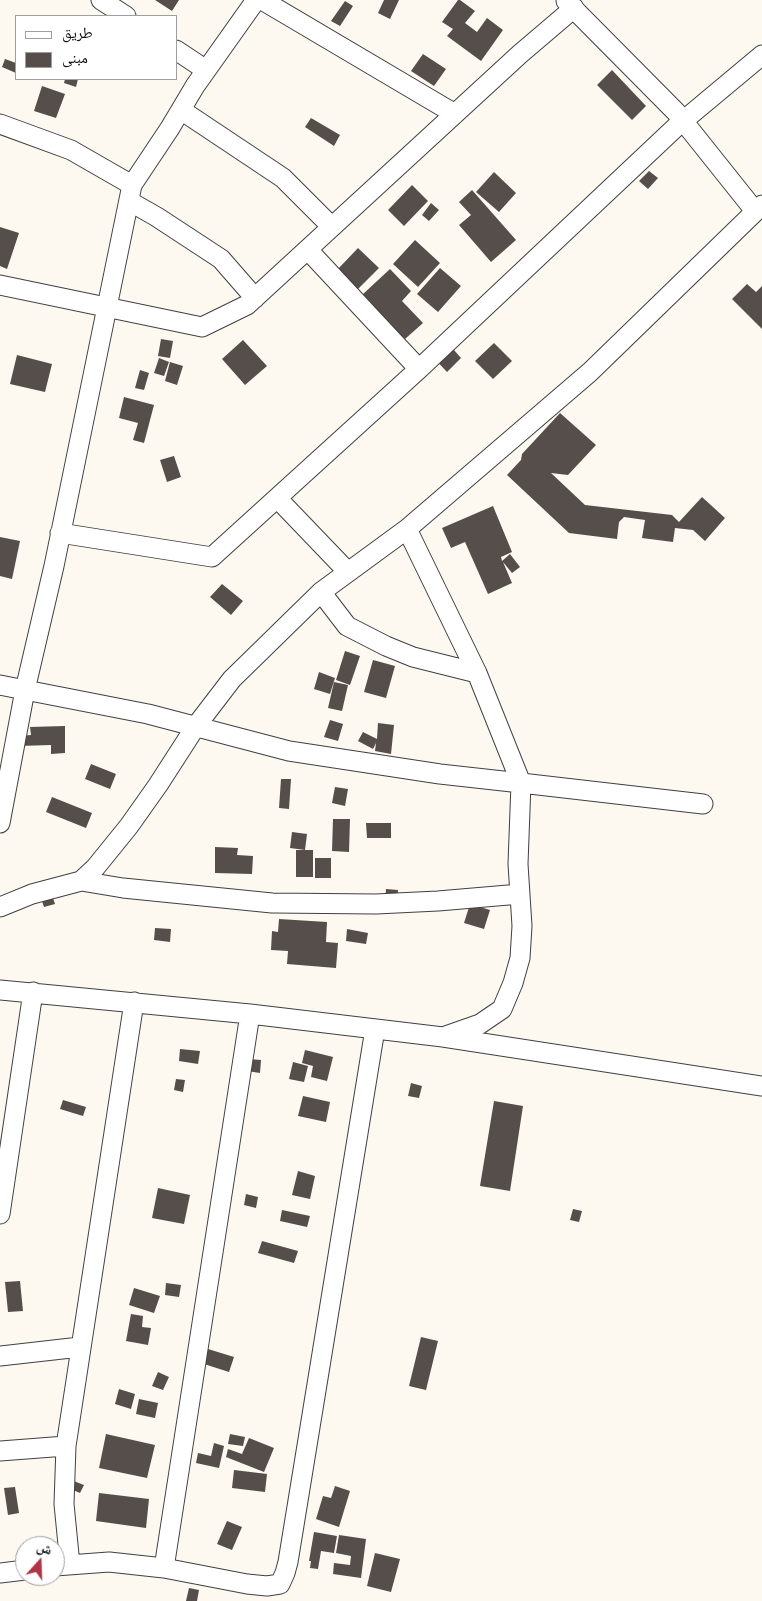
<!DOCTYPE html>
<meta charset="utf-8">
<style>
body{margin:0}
#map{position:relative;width:762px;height:1601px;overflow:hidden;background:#fdf9f0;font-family:"Playfair Display","Noto Naskh Arabic",serif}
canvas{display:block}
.legend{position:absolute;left:15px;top:15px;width:162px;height:65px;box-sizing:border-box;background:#fff;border:1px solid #9e9e9e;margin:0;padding:6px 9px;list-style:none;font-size:15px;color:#0d0d0d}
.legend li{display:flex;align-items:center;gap:10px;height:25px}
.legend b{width:25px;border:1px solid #9e9e9e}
.north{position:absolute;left:15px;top:1536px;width:50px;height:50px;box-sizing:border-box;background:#fff;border:1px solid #9e9e9e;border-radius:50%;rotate:20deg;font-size:14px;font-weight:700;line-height:20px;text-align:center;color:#0d0d0d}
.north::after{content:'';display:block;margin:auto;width:18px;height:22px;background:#af3446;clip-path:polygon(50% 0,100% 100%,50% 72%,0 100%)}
</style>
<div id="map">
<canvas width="762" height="1601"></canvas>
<ul class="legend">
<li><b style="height:6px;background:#fff"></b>طريق</li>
<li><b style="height:14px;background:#554e4b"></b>مبنى</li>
</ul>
<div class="north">ش</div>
</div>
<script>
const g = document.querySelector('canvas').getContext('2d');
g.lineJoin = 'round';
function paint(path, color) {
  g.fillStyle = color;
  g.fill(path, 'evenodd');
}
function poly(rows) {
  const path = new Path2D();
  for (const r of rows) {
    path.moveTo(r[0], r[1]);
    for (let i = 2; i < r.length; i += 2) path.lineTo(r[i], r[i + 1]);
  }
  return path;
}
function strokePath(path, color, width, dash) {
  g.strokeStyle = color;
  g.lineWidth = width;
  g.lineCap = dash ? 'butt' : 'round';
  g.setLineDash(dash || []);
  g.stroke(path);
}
paint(poly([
 [155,0,179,0,172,11],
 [384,0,399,0,390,19,378,13],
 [458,0,460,0,475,11,465,23,477,32,487,18,503,30,481,61,447,36,453,29,442,22],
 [345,1,353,6,340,26,331,21],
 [423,54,446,69,434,86,411,71],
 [5,59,16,63,16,73,2,67],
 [612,70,646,106,632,120,597,85],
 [65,79,78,79,76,87,64,83],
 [42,86,65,94,56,118,34,111],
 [311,118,340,135,334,146,305,127],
 [649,171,658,178,648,189,639,181],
 [494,172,516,193,499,212,476,192],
 [412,185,428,201,404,226,388,210],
 [472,190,516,240,491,262,459,225,471,215,459,202],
 [431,203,439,210,429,221,422,215],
 [0,227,19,233,7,269,0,266],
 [415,240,440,263,418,287,393,264],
 [358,248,379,268,357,290,337,270],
 [440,268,461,286,438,312,417,294],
 [390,269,411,291,402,301,423,323,405,339,362,295],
 [747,284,756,292,762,286,762,329,732,299],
 [161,339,173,341,170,358,158,356],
 [243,340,267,366,245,385,222,359],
 [447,342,461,358,447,372,432,356],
 [494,343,512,361,493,379,475,361],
 [17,355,52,364,45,392,10,384],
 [159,358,169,362,164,376,154,373],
 [170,362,183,366,177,385,165,381],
 [140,370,149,373,144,390,135,388],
 [124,397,154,405,144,443,133,440,138,423,119,418],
 [560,413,596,445,568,475,551,473,585,505,672,515,679,522,702,497,725,518,705,541,693,530,675,528,673,542,642,538,645,520,624,517,619,522,617,539,569,533,507,475,521,460,522,454],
 [174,456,181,477,167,482,160,460],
 [493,506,512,552,501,557,502,561,510,554,520,567,512,573,503,562,512,583,488,594,465,542,451,548,442,528],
 [0,537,20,541,12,579,0,576],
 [222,584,243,601,231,615,210,597],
 [345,651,360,656,350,685,336,680],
 [373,660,395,666,386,698,364,692],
 [319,672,335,678,330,694,314,689],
 [334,682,348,685,342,711,328,708],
 [330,720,343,724,338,741,324,737],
 [378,723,394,725,391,754,375,751,376,743,373,749,358,741,363,732,377,739],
 [65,726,65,753,51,754,51,745,18,746,18,736,31,735,30,727],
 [91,764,116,774,110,789,85,779],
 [281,779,291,779,289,809,279,808],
 [335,787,348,789,345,806,332,803],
 [52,797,92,813,86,828,46,812],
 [333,819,350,819,349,852,332,851],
 [366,823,391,823,391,838,367,838],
 [292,832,307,834,305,850,290,848],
 [215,847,238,848,237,855,253,856,252,874,215,873],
 [296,850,313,850,313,877,296,877],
 [315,858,331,858,331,878,315,878],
 [50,889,55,904,44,907,39,892],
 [386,889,398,890,397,904,385,903],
 [470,904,490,910,484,929,464,923],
 [279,919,327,922,326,942,338,943,336,968,287,964,288,951,271,950,272,931,278,932],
 [155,928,171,929,170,942,154,940],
 [347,929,368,933,366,944,346,941],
 [180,1049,200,1051,198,1064,179,1061],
 [305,1050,333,1057,327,1081,311,1077,313,1066,302,1063],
 [248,1059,261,1060,260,1073,247,1071],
 [293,1062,308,1066,304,1082,289,1079],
 [176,1079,185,1080,183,1092,174,1090],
 [411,1083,422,1086,419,1098,408,1096],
 [303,1096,330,1102,326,1122,298,1116],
 [63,1100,86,1107,83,1116,60,1109],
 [494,1101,523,1106,510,1191,480,1186],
 [298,1171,315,1176,310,1199,292,1195],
 [158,1188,190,1195,184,1224,152,1218],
 [246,1194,258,1197,256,1208,244,1205],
 [573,1209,582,1211,579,1222,570,1220],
 [282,1210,310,1216,307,1227,280,1221],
 [262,1241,298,1251,294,1263,258,1253],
 [20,1281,23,1311,8,1312,5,1282],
 [166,1283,181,1285,179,1297,165,1295],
 [134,1288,160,1296,154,1313,129,1305],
 [131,1314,143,1316,142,1327,151,1328,148,1345,126,1341],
 [421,1337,438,1341,426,1390,409,1386],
 [208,1349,234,1357,229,1372,204,1364],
 [158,1372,169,1377,163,1390,152,1386],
 [119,1389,135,1394,131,1409,115,1404],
 [139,1399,158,1403,155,1418,136,1414],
 [106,1434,155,1445,147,1478,99,1468],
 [230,1434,245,1437,243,1446,228,1444],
 [249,1438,274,1448,264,1472,226,1457,228,1449,242,1454],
 [214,1443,224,1446,219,1468,196,1463,198,1453,211,1456],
 [234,1470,267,1474,265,1492,232,1488],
 [71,1480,84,1485,80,1493,68,1488],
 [335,1486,350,1491,339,1527,316,1519,323,1496,331,1498],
 [15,1487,19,1513,8,1515,4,1488],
 [99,1493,149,1499,146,1528,96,1521],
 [227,1521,242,1527,232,1550,217,1544],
 [314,1532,337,1536,334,1553,321,1551,318,1569,310,1568,311,1561,309,1561],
 [339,1535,366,1539,361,1578,333,1574,334,1563,350,1565,351,1556,336,1553],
 [375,1553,400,1559,391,1592,367,1586],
 [189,1588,199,1590,197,1601,186,1601]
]), '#554e4b');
const minor = poly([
 [101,0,126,16],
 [262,0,455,114],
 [566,1,676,112,755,211],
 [176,50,206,70],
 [181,110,283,178,332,227],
 [0,124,71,150,132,185],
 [129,201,157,217,221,259,255,298],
 [308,250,419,369],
 [0,285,202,327,247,305,520,54,574,8],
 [277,498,348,572],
 [60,533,212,557,419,369,677,126,762,55],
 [321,592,347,626,386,646,413,657,477,673],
 [0,685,148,714,289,751,440,774,521,783,518,864,522,926,520,958,513,983,502,1009,480,1024,443,1037],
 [703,804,521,783,477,673,407,529,590,372,762,205],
 [0,823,25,690,54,566,132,185,170,128,195,86,256,0],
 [81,881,123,888,272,903,376,904,438,901,520,894],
 [0,907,32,894,81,881,95,868,129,826,158,785,196,726,232,679,321,592,407,529],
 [0,990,250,1014,443,1037,762,1086],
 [0,1214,33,992],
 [0,1356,80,1347],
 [0,1451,66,1446],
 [70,1565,64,1504,66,1446,134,1002],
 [55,1566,109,1562,164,1568,247,1584,267,1586,280,1584,285,1573,288,1562,375,1029],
 [164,1568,250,1014],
 [0,1573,25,1570]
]);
strokePath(minor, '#404040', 21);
strokePath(minor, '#fff', 19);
</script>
